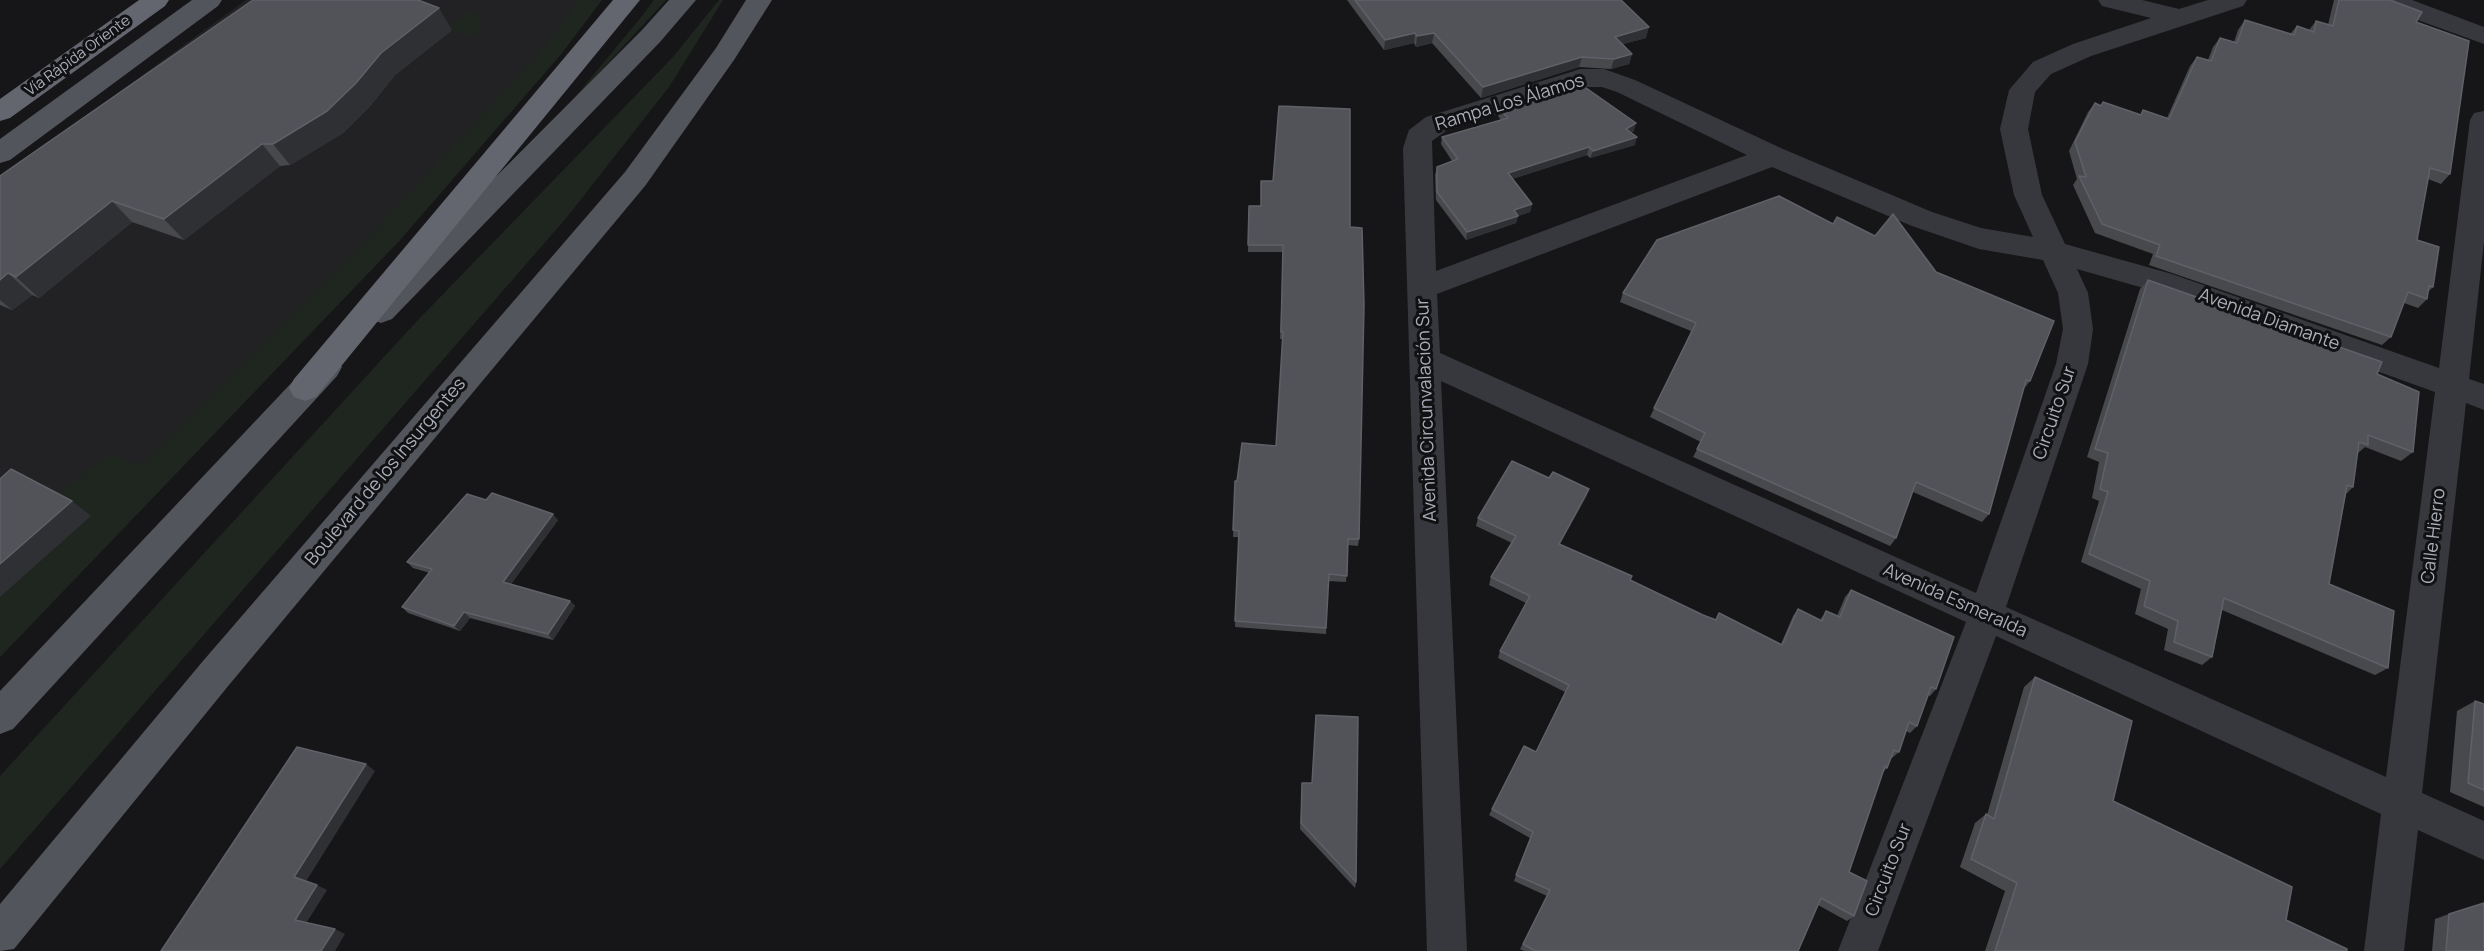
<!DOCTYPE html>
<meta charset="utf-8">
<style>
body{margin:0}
canvas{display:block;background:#161618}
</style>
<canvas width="2484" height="951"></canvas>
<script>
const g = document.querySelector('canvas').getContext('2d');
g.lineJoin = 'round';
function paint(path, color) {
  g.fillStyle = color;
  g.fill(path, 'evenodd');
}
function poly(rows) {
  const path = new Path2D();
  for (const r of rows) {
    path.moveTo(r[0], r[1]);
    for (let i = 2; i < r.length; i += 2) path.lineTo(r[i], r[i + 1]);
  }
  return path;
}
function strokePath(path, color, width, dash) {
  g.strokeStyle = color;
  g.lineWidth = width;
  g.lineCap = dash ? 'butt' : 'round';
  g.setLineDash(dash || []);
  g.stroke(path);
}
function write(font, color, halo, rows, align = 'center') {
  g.font = font + ' Manrope,sans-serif';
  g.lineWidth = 6;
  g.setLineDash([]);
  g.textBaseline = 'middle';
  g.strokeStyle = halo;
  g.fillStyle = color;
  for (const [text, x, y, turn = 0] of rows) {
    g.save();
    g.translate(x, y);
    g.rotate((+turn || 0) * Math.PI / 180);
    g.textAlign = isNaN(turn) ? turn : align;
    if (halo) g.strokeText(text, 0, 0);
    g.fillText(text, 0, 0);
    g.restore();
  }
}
paint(poly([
 [246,0,588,0,562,53,399,241,0,657,0,178]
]), '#222225');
paint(poly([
 [392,0,453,24,469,11,477,14,482,19,481,27,474,37,457,33],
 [579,0,602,0,562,53,399,241,0,657,0,597,91,516,55,497,109,454,141,465,361,245,540,52],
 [654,0,666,0,562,113,642,16],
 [719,0,723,0,669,87,567,217,0,869,0,776,417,321,673,57]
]), '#1e261f');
paint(poly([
 [2098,0,2142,0,2179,9,2208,0,2247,0,2243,6,2091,56,2051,74,2035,92,2028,129,2042,195,2065,244,2172,274,2439,368,2470,120,2474,113,2484,111,2484,241,2469,379,2484,384,2484,410,2466,403,2422,793,2484,821,2484,860,2418,830,2404,951,2364,951,2381,814,1996,636,1878,951,1838,951,1966,622,1441,381,1467,951,1427,951,1403,148,1409,130,1426,117,1571,72,1580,69,1604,69,1635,80,1783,149,1932,212,1981,228,2033,237,2014,195,2000,129,2009,90,2033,62,2073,44,2151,18,2102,6,2098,0],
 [1581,87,1602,87,1617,92,1747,155,1436,271,1432,141,1446,131,1581,87],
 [1772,167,1912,226,1979,249,2043,260,2058,293,2063,329,2056,364,1976,593,1440,353,1437,294,1772,167],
 [2077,269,2154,291,2435,392,2386,777,2006,607,2088,364,2093,329,2088,293,2077,269],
 [2375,0,2412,0,2484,27,2484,44,2379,6,2375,0]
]), '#37383d');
paint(poly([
 [192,0,222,0,218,6,10,160,0,163,0,139,192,0],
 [669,0,696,0,660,42,392,319,381,323,370,319,366,311,370,303,642,30,669,0],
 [746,0,772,0,734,60,645,186,229,685,14,949,0,951,0,904,203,661,625,172,716,48,746,0],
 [326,355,337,358,342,367,337,376,13,729,0,734,0,691,315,358,326,355]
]), '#53555c');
paint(poly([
 [139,0,169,0,165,6,10,118,0,121,0,99,139,0],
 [613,0,640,0,316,397,305,401,294,397,289,388,294,379,613,0]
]), '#63666e');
paint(poly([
 [1347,0,1621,0,1646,38,1623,44,1632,54,1629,64,1611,69,1579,67,1481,98,1432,43,1416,47,1414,43,1384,50],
 [2334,0,2390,0,2416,22,2450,174,2441,184,2428,179,2417,240,2433,287,2428,292,2427,299,2418,308,2404,303,2391,337,2382,345,2149,265,2153,254,2095,233,2073,185,2077,179,2069,151,2088,112,2095,103,2101,105,2103,102,2140,115,2143,110,2167,118,2190,66,2197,57,2208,60,2213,47,2220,38,2234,42,2238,30,2245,20,2290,34,2297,26,2309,30,2316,21,2328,25],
 [452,30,395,75,371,105,343,133,290,165,280,166,184,240,132,222,39,298,32,295,12,310,0,305,0,176],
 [1500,109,1634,131,1631,133,1635,145,1590,158,1587,155,1512,179,1532,204,1530,212,1518,216,1516,223,1466,240,1436,200,1435,175,1437,167,1452,161,1441,144,1442,137,1501,120,1498,116],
 [1249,206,1350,227,1359,539,1358,546,1348,545,1346,582,1328,581,1326,634,1235,627,1239,537,1233,537,1235,481,1237,481,1276,446,1283,339,1280,339,1283,252,1248,252],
 [1833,224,1936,272,2030,381,2023,390,1989,514,1982,522,1913,492,1896,538,1890,546,1693,457,1701,442,1650,417,1691,331,1620,302,1623,293],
 [2148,280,2377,374,2413,452,2401,461,2365,447,2358,453,2353,487,2346,494,2329,584,2388,668,2375,675,2222,610,2212,657,2202,665,2164,650,2168,629,2135,614,2141,589,2081,562,2099,501,2092,498,2099,462,2087,457,2140,289],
 [1549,478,1589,489,1586,497,1560,544,1630,580,1703,615,1715,620,1719,613,1781,644,1793,616,1798,609,1820,620,1826,611,1837,616,1845,597,1851,590,1936,689,1930,696,1928,695,1917,726,1910,733,1906,731,1899,752,1892,758,1891,758,1887,768,1883,772,1849,872,1854,916,1847,921,1818,905,1798,951,1524,951,1520,949,1547,896,1514,881,1530,838,1489,815,1492,809,1536,752,1565,692,1498,658,1500,651,1526,603,1489,585,1491,577,1512,543,1476,526,1478,518],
 [486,500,558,520,511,584,570,601,575,606,553,640,470,618,460,631,408,613,402,607,430,573,413,568,407,562],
 [2035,677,2113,801,2286,920,2347,951,1985,951,2005,891,1960,867,1975,823,1986,814,1987,815,2024,687],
 [2475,701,2484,704,2484,807,2450,792,2457,711],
 [1311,783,1356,882,1355,888,1300,829,1302,790],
 [2449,914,2484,951,2432,951,2435,919]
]), '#47494d');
paint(poly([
 [439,8,452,30,395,75,371,105,343,133,290,165,273,144,381,53],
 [1649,27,1646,38,1612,47,1615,37],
 [1415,33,1414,43,1384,50,1385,40],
 [1434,33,1432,43,1416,47,1417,36],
 [1632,54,1629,64,1611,69,1614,59],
 [1582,57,1579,67,1481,98,1483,87],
 [1636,123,1634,131,1624,137,1626,129],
 [1637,137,1635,145,1590,158,1593,151],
 [262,144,280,166,184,240,164,219],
 [1589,147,1587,155,1506,181,1508,173],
 [112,201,132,222,39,298,16,277],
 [1532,204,1530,212,1518,216,1516,223,1466,240,1467,232,1514,210],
 [8,273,32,295,12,310,0,300,0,280],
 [1589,489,1586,497,1556,551,1559,544],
 [72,501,91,516,0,597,0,564],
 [553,514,558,520,508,588,503,582],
 [570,601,575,606,553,640,548,634],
 [464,612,470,618,460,631,454,626],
 [366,764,375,771,305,883,294,877],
 [317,885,327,890,305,925,295,920],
 [335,929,345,934,335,951,321,951]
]), '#2f3033');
const building = poly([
 [253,0,418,0,439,8,381,53,356,83,327,111,273,144,262,144,164,219,112,201,16,277,8,273,0,280,0,176,253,0],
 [1355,0,1621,0,1649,27,1615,37,1632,54,1614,59,1582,57,1483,87,1434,33,1417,36,1415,33,1385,40,1355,0],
 [2339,0,2390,0,2422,12,2416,22,2469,41,2450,174,2430,168,2417,240,2439,247,2433,287,2429,286,2427,299,2408,292,2391,337,2156,256,2160,245,2102,224,2079,176,2086,177,2075,142,2095,103,2101,106,2103,102,2141,115,2143,110,2169,119,2197,57,2211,61,2220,38,2237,43,2245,20,2294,35,2297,26,2314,32,2316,21,2333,26,2339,0],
 [1579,83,1636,123,1626,129,1637,137,1593,151,1589,147,1508,173,1532,204,1514,210,1518,216,1467,232,1437,192,1437,167,1458,159,1442,137,1508,118,1500,109,1579,83],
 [1279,106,1350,109,1350,227,1362,228,1364,305,1359,539,1348,539,1347,576,1329,574,1326,628,1235,621,1239,531,1233,530,1235,481,1237,481,1242,443,1276,446,1283,332,1281,332,1283,245,1248,245,1249,206,1261,206,1261,181,1273,181,1279,106],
 [1779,196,1833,224,1837,217,1875,236,1893,214,1936,272,2054,321,2030,381,2026,380,1989,514,1916,482,1896,538,1697,449,1705,433,1654,408,1696,323,1623,293,1657,240,1779,196],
 [2148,280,2382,362,2377,374,2419,392,2413,452,2368,435,2368,445,2359,442,2353,487,2347,485,2329,584,2394,611,2388,668,2224,598,2212,657,2174,642,2178,621,2144,606,2150,581,2089,554,2108,492,2100,489,2108,453,2095,449,2148,280],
 [1512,461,1549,478,1553,472,1589,489,1559,544,1632,576,1630,580,1703,615,1716,620,1719,613,1782,645,1798,609,1822,621,1826,611,1840,617,1851,590,1954,637,1936,689,1931,687,1917,726,1909,722,1899,752,1894,750,1887,768,1885,766,1849,872,1867,881,1854,916,1821,898,1798,951,1535,951,1523,944,1550,890,1516,875,1533,832,1492,809,1524,746,1536,752,1569,685,1500,651,1530,596,1491,577,1516,536,1478,518,1512,461],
 [11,469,72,501,0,564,0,479,11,469],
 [492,493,553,514,503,582,570,601,548,634,464,612,454,626,402,607,432,569,407,562,467,494,486,500,492,493],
 [2035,677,2132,721,2113,801,2292,887,2286,920,2347,949,2347,951,1995,951,2017,883,1971,859,1986,814,1994,819,2035,677],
 [2475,701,2484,704,2484,790,2468,783,2475,701],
 [1316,715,1358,717,1356,882,1301,823,1302,783,1312,783,1316,715],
 [297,747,366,764,294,877,317,885,295,920,335,929,321,951,161,951,297,747],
 [2484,903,2484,951,2446,951,2449,914,2484,903]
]);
paint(building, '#525359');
strokePath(building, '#5f6168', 1.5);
write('15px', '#a8adb8', '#111113', [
 ["Vía Rápida Oriente",78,56,-36]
]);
write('18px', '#a8adb8', '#111113', [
 ["Rampa Los Álamos",1510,103,-17],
 ["Avenida Diamante",2269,320,20],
 ["Avenida Circunvalación Sur",1427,410,-92],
 ["Circuito Sur",2055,413,-71],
 ["Boulevard de los Insurgentes",386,472,-50],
 ["Calle Hierro",2434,536,-83],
 ["Avenida Esmeralda",1955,601,24],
 ["Circuito Sur",1889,870,-69]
]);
</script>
